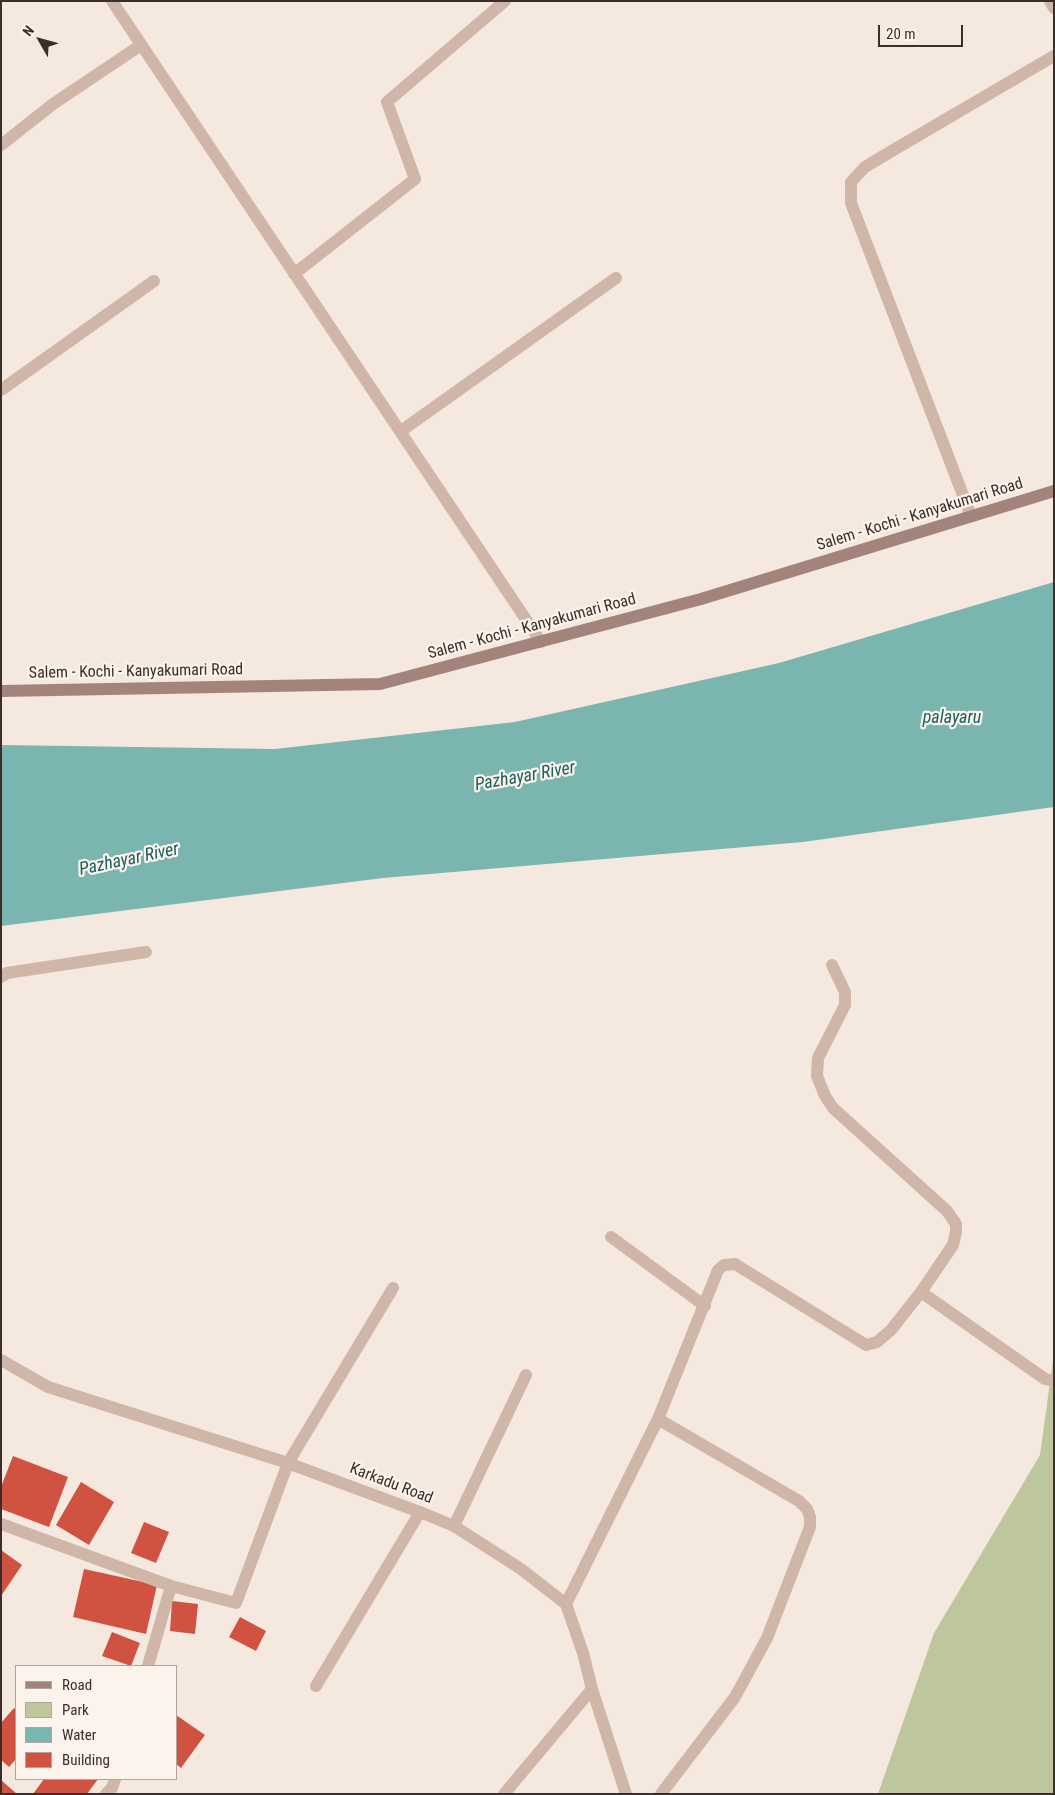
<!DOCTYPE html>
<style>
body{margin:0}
#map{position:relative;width:1055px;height:1795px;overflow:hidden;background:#f5e8df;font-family:"Roboto Condensed",sans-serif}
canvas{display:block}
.frame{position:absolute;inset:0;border:2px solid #3b2d29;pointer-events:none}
.legend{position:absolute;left:15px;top:1665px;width:162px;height:115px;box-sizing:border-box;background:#fcf3ec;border:1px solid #afa49e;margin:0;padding:6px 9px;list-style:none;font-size:15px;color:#3b2d29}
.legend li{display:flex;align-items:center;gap:10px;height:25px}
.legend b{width:25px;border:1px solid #afa49e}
.north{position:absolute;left:15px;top:15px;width:50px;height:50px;-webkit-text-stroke:4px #fcf3ec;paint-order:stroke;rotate:308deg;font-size:14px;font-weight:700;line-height:20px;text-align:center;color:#3b2d29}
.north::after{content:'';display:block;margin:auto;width:18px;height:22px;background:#3b2d29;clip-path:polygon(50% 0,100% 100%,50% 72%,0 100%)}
.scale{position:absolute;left:878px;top:25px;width:85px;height:22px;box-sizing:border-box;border:2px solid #3b2d29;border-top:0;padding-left:6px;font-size:15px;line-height:18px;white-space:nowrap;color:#3b2d29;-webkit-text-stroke:4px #fcf3ec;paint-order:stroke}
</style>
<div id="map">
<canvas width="1055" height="1795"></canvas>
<div class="frame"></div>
<ul class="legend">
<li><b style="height:6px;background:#a3847a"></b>Road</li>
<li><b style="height:14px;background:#bdc69d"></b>Park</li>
<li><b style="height:14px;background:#7bb5b0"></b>Water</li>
<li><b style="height:14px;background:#d05342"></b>Building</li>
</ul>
<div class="north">N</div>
<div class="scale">20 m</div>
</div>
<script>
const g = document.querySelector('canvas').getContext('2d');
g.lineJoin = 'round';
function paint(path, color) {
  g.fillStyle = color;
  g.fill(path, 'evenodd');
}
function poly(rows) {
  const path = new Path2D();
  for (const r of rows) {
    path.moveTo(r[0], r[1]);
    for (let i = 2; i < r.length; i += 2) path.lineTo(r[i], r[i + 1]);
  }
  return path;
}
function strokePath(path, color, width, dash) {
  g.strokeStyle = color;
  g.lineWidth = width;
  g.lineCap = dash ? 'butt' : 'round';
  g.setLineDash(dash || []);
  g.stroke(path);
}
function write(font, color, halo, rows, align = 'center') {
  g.font = font + ' "Roboto Condensed",sans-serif';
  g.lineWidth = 4.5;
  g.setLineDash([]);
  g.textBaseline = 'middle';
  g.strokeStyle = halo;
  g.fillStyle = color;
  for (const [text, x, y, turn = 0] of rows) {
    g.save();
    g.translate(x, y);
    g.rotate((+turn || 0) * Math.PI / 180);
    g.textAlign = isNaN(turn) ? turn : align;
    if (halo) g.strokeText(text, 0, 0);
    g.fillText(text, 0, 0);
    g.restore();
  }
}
paint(poly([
 [1054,1353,1054,1794,878,1794,934,1633,1040,1455]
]), '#bdc69d');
paint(poly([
 [1054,582,1054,807,803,842,383,878,1,926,1,745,275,749,515,722,779,663]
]), '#7bb5b0');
paint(poly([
 [13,1456,68,1477,49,1527,1,1509,1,1487],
 [81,1482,114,1502,89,1545,56,1525],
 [144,1522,169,1532,156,1563,131,1553],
 [1,1550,22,1565,1,1596],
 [84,1569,157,1585,146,1634,73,1617],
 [172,1601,198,1604,195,1634,170,1631],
 [240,1617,266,1631,256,1651,229,1637],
 [112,1632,140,1643,131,1666,102,1656],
 [14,1708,16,1710,16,1759,9,1767,1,1760,1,1723],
 [176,1715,205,1735,181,1768,176,1764],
 [44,1779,98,1779,87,1794,33,1794],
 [1,1780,17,1794,1,1794]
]), '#d05342');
strokePath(poly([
 [401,431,616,278],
 [832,965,845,992,845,1005,818,1058,817,1076,825,1096,833,1108,947,1211,956,1224,956,1232,953,1245,921,1292],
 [611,1237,705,1306]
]), '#cfb6a9', 12);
strokePath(poly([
 [112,1,541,642],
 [1050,1,1054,8],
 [1,145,53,104,141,45],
 [294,274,415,179,387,102,505,1],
 [1,390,154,281],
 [971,516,851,203,851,182,865,167,890,152,1054,56],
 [1,977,7,973,146,952],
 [658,1419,799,1501,807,1509,810,1517,810,1527,767,1638,735,1697,661,1794],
 [1,1524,171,1586],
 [454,1526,526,1375],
 [566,1604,658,1419,718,1270,724,1265,735,1264,866,1345,877,1342,891,1330,921,1292,1045,1379,1054,1381],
 [148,1666,171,1586,236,1603,288,1463,393,1288],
 [316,1686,420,1512],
 [106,1794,112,1788,115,1779],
 [504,1794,592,1689]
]), '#cfb6a9', 12);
strokePath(poly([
 [1,1360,48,1387,288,1463,420,1512,454,1526,521,1569,566,1604,583,1653,592,1689,626,1794]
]), '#cfb6a9', 12);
strokePath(poly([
 [1,691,380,684,701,599,1054,491]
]), '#a3847a', 12);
write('16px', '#3b2d29', '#fcf3ec', [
 ["Salem - Kochi - Kanyakumari Road",920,515,-17],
 ["Salem - Kochi - Kanyakumari Road",532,627,-15],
 ["Salem - Kochi - Kanyakumari Road",136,672,-1],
 ["Karkadu Road",391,1484,21]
]);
write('italic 18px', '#1a615d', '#fcf3ec', [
 ["palayaru",952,718],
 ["Pazhayar River",525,777,-10],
 ["Pazhayar River",129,860,-12]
]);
</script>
